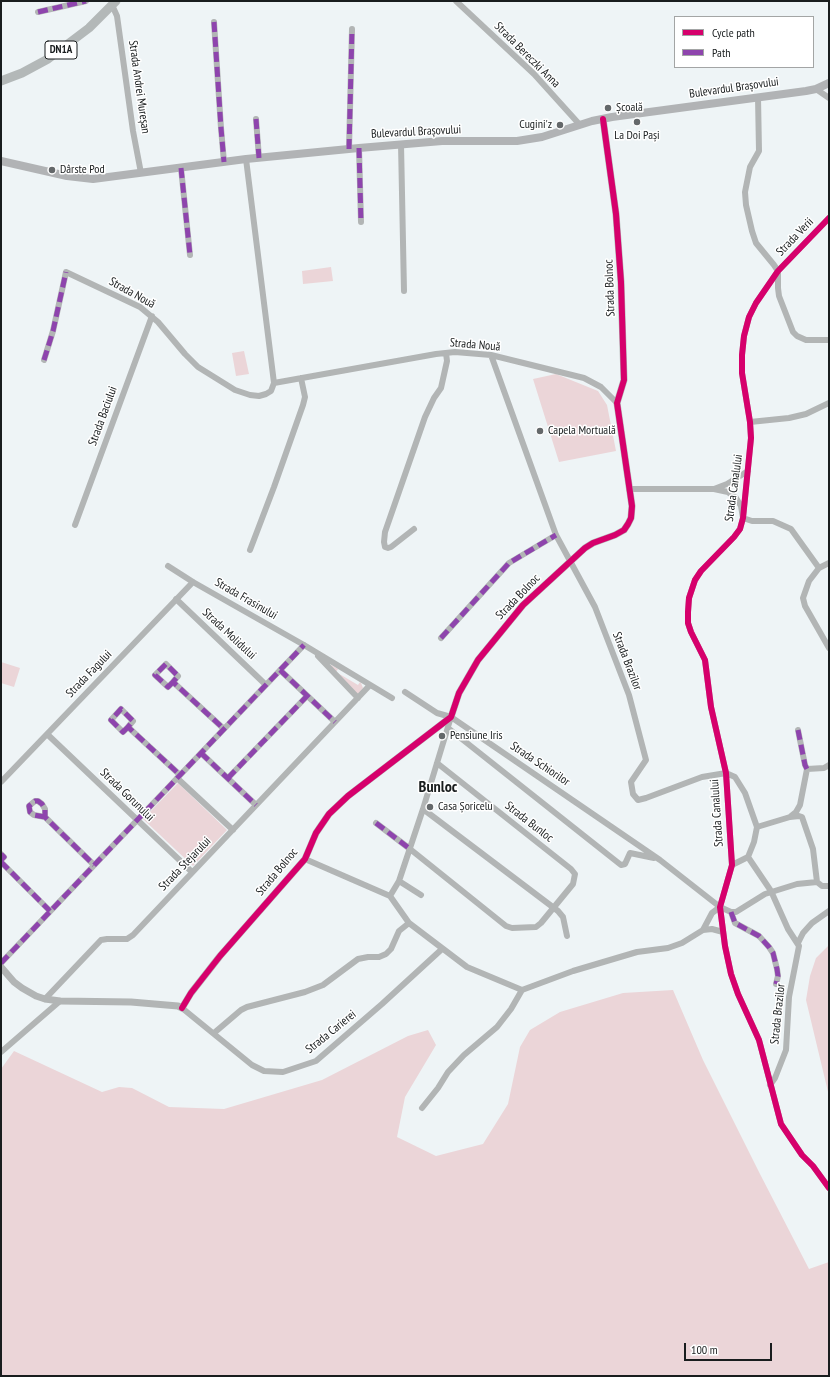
<!DOCTYPE html>
<meta charset="utf-8">
<style>
body{margin:0}
#map{position:relative;width:830px;height:1377px;overflow:hidden;background:#eef4f6;font-family:"PT Sans Narrow",sans-serif}
canvas{display:block}
.frame{position:absolute;inset:0;border:2px solid #191d1e;pointer-events:none}
.legend{position:absolute;left:674px;top:16px;width:140px;height:52px;box-sizing:border-box;background:#fff;border:1px solid #a3a5a5;margin:0;padding:5px 7px;list-style:none;font-size:12px;color:#191d1e}
.legend li{display:flex;align-items:center;gap:8px;height:20px}
.legend b{width:20px;border:1px solid #a3a5a5}
.scale{position:absolute;left:684px;top:1343px;width:88px;height:18px;box-sizing:border-box;border:2px solid #191d1e;border-top:0;padding-left:5px;font-size:12px;line-height:14px;white-space:nowrap;color:#191d1e;-webkit-text-stroke:3px #fff;paint-order:stroke}
</style>
<div id="map">
<canvas width="830" height="1377"></canvas>
<div class="frame"></div>
<ul class="legend">
<li><b style="height:5px;background:#d6006c"></b>Cycle path</li>
<li><b style="height:5px;background:#8e44ad"></b>Path</li>
</ul>
<div class="scale">100 m</div>
</div>
<script>
const g = document.querySelector('canvas').getContext('2d');
g.lineJoin = 'round';
function paint(path, color) {
  g.fillStyle = color;
  g.fill(path, 'evenodd');
}
function poly(rows) {
  const path = new Path2D();
  for (const r of rows) {
    path.moveTo(r[0], r[1]);
    for (let i = 2; i < r.length; i += 2) path.lineTo(r[i], r[i + 1]);
  }
  return path;
}
function strokePath(path, color, width, dash) {
  g.strokeStyle = color;
  g.lineWidth = width;
  g.lineCap = dash ? 'butt' : 'round';
  g.setLineDash(dash || []);
  g.stroke(path);
}
function write(font, color, halo, rows, align = 'center') {
  g.font = font + ' "PT Sans Narrow",sans-serif';
  g.lineWidth = 3;
  g.setLineDash([]);
  g.textBaseline = 'middle';
  g.strokeStyle = halo;
  g.fillStyle = color;
  for (const [text, x, y, turn = 0] of rows) {
    g.save();
    g.translate(x, y);
    g.rotate((+turn || 0) * Math.PI / 180);
    g.textAlign = isNaN(turn) ? turn : align;
    if (halo) g.strokeText(text, 0, 0);
    g.fillText(text, 0, 0);
    g.restore();
  }
}
paint(poly([
 [331,267,333,281,303,284,302,271],
 [244,351,249,374,236,376,232,353],
 [556,374,598,391,607,405,616,451,559,462,533,379],
 [1,662,20,668,14,687,1,683],
 [331,665,338,669,336,672,358,685,360,682,361,683,363,688,359,693,357,694,330,667],
 [178,783,227,830,193,866,143,819],
 [829,945,829,1096,806,1000,810,976,816,958],
 [673,990,703,1060,760,1174,809,1269,829,1262,829,1376,1,1376,1,1069,14,1051,102,1092,119,1087,132,1088,169,1107,224,1109,322,1080,408,1036,428,1030,436,1045,405,1097,397,1137,436,1156,483,1144,508,1104,520,1047,530,1030,560,1012,623,993]
]), '#ebd5d8');
strokePath(poly([
 [456,1,534,74,580,125],
 [112,5,117,16,133,131,141,173],
 [38,12,86,1],
 [214,22,221,128,224,162],
 [816,89,829,98],
 [758,97,759,151,750,167,745,192,746,205,752,231,756,243,774,265,778,271,778,288,779,296,793,332,797,336,806,340,829,340],
 [256,119,259,158],
 [401,144,404,291],
 [359,148,361,222],
 [349,149,352,29],
 [181,168,190,255],
 [829,218,778,271,756,303,749,317,744,336,742,355,742,373,750,422,751,438,743,518,740,529,734,537,701,571,695,580,689,598,688,612,688,623,691,632,705,660,711,707,726,773,732,865,720,907,725,946,731,974,738,994,759,1040,781,1124,802,1155,813,1166,829,1188],
 [491,355,556,535,595,607,629,695,646,760,631,782,633,794,638,800,646,798,702,777,726,773,735,777,745,793,757,827,754,842,748,857,732,865],
 [44,360,53,331,66,272,140,307,158,322,185,354,198,367,235,390,250,395,259,396,266,394,271,391,274,383,246,159],
 [274,383,436,354,455,352,491,355,584,378,601,387,617,403],
 [750,422,789,418,806,414,829,403],
 [629,489,714,489,728,492,736,498,741,506,743,518,752,521,773,521,791,529,819,568],
 [714,489,727,484,748,471],
 [75,525,152,316],
 [414,529,391,547,388,548,385,547,384,542,385,532,425,417,434,398,441,388,447,361,446,353],
 [250,550,274,487,303,405,305,397,301,378],
 [829,563,819,568,809,581,803,598,805,606,829,648],
 [168,566,193,582,304,645,392,698],
 [176,599,266,685],
 [441,638,509,563,556,535],
 [318,656,358,698],
 [280,670,335,722],
 [173,682,168,687,155,675,166,664,178,676,173,682,224,729],
 [405,692,437,713,451,717,660,860,720,907,731,912,736,912,765,894,797,884,817,882,822,886,829,886],
 [128,727,123,732,111,720,121,709,133,721,128,727,180,775],
 [448,728,621,865,625,864,630,853,654,858],
 [798,730,805,765,807,769],
 [47,734,192,872],
 [201,753,256,805],
 [177,778,233,830],
 [228,778,307,696],
 [1,782,193,582],
 [423,809,558,911,563,917,567,936],
 [791,816,796,812,800,805,807,769,824,768,829,765],
 [45,817,34,815,30,812,29,806,35,801,38,801,42,804,45,809,45,817,94,865],
 [376,823,410,849,506,926,512,928,536,927,541,923,573,884,575,874,571,869,437,763],
 [757,827,790,817,799,816,802,817,813,849,817,882],
 [1,854,4,857,1,860],
 [748,857,771,891,788,929,799,946,789,997,786,1050,775,1078,770,1085],
 [305,859,390,896],
 [1,862,50,911],
 [399,881,421,895],
 [390,896,409,923,467,967,522,990,573,971,637,952,668,948,682,943,703,930,712,913,720,907],
 [390,896,399,881,423,809,451,717],
 [731,912,735,923,759,936,769,947,773,953,777,969,778,976,776,984],
 [703,930,712,929,723,932],
 [798,943,803,933,812,923,829,911],
 [1,963,304,645],
 [45,999,101,940,107,939,127,939,133,935,370,685],
 [182,1008,252,1065,264,1071,283,1072,316,1061,382,1004,442,949],
 [214,1033,241,1010,247,1007,305,992,323,985,358,959,368,957,379,957,386,954,391,949,399,931,409,923],
 [1,1052,60,1001],
 [422,1108,438,1088,448,1072,464,1055,497,1027,511,1009,522,990]
]), '#b2b5b5', 6);
strokePath(poly([
 [1,967,14,982,22,988,36,996,45,999,60,1001,131,1002,178,1006,182,1008,191,993,220,956,305,859,316,833,329,814,348,796,451,717,459,693,478,660,523,605,585,548,593,543,615,535,624,530,628,524,631,518,632,506,617,403,624,380,621,282,616,214,603,119]
]), '#b2b5b5', 7);
strokePath(poly([
 [1,161,67,176,93,179,246,159,359,148,442,141,517,141,542,137,592,121,612,117,806,91,816,89,829,83]
]), '#b1b3b5', 8);
strokePath(poly([
 [1,81,22,73,48,59,89,28,116,1]
]), '#b3b8b8', 9);
strokePath(poly([
 [38,12,86,1],
 [214,22,221,128,224,162],
 [256,119,259,158],
 [359,148,361,222],
 [349,149,352,29],
 [181,168,190,255],
 [44,360,53,331,66,272],
 [441,638,509,563,556,535],
 [280,670,335,722],
 [173,682,168,687,155,675,166,664,178,676,173,682,224,729],
 [128,727,123,732,111,720,121,709,133,721,128,727,180,775],
 [798,730,805,765,807,769],
 [201,753,256,805],
 [228,778,307,696],
 [45,817,34,815,30,812,29,806,35,801,38,801,42,804,45,809,45,817,94,865],
 [376,823,410,849],
 [1,854,4,857,1,860],
 [1,862,50,911],
 [731,912,735,923,759,936,769,947,773,953,777,969,778,976,776,984],
 [1,963,304,645]
]), '#8e44ad', 5, [10, 5]);
strokePath(poly([
 [829,218,778,271,756,303,749,317,744,336,742,355,742,373,750,422,751,438,743,518,740,529,734,537,701,571,695,580,689,598,688,612,688,623,691,632,705,660,711,707,726,773,732,865,720,907,725,946,731,974,738,994,759,1040,781,1124,802,1155,813,1166,829,1188],
 [182,1008,191,993,220,956,305,859,316,833,329,814,348,796,451,717,459,693,478,660,523,605,585,548,593,543,615,535,624,530,628,524,631,518,632,506,617,403,624,380,621,282,616,214,603,119]
]), '#d6006c', 6);
for (const [x, y, r, color] of [
 [608,108,4,"#64686a"],
 [637,122,4,"#64686a"],
 [560,125,4,"#64686a"],
 [52,170,4,"#64686a"],
 [540,431,4,"#64686a"],
 [442,736,4,"#64686a"],
 [430,807,4,"#64686a"]
]) {
  const dot = new Path2D();
  dot.arc(x, y, r, 0, 2 * Math.PI);
  g.fillStyle = color;
  g.fill(dot);
  strokePath(dot, '#fff', 1.5);
}
for (const [x, y, w] of [
 [61,50,32]
]) {
  const box = new Path2D();
  box.roundRect(x - w / 2, y - 9, w, 18, 3);
  g.fillStyle = '#fff';
  g.fill(box);
  strokePath(box, '#191d1e', 1);
}
write('bold 11px', '#191d1e', null, [
 ["DN1A",61,50]
]);
write('12px', '#191d1e', '#fff', [
 ["Strada Bereczki Anna",527,55,45],
 ["Strada Andrei Mureșan",139,87,82],
 ["Bulevardul Brașovului",734,88,-8],
 ["Bulevardul Brașovului",416,132,-3],
 ["Strada Verii",795,237,-46],
 ["Strada Bolnoc",610,288,-92],
 ["Strada Nouă",132,293,29],
 ["Strada Nouă",475,345,5],
 ["Strada Baciului",103,416,-70],
 ["Strada Canalului",734,488,-82],
 ["Strada Bolnoc",518,597,-46],
 ["Strada Frasinului",246,599,30],
 ["Strada Molidului",229,634,43],
 ["Strada Brazilor",627,661,69],
 ["Strada Fagului",89,674,-46],
 ["Strada Schiorilor",540,764,34],
 ["Strada Gorunului",127,795,44],
 ["Strada Canalului",717,813,-94],
 ["Strada Bunloc",529,822,38],
 ["Strada Stejarului",185,864,-46],
 ["Strada Bolnoc",277,872,-50],
 ["Strada Brazilor",778,1014,-84],
 ["Strada Carierei",331,1032,-39]
]);
write('12px', '#191d1e', '#fff', [
 ["Școală",616,108],
 ["Cugini'z",552,125,"right"],
 ["La Doi Pași",637,136,"center"],
 ["Dârste Pod",60,170],
 ["Capela Mortuală",548,431],
 ["Pensiune Iris",450,736],
 ["Casa Șoricelu",438,807]
], 'left');
write('bold 16px', '#191d1e', '#fff', [
 ["Bunloc",438,787]
]);
</script>
